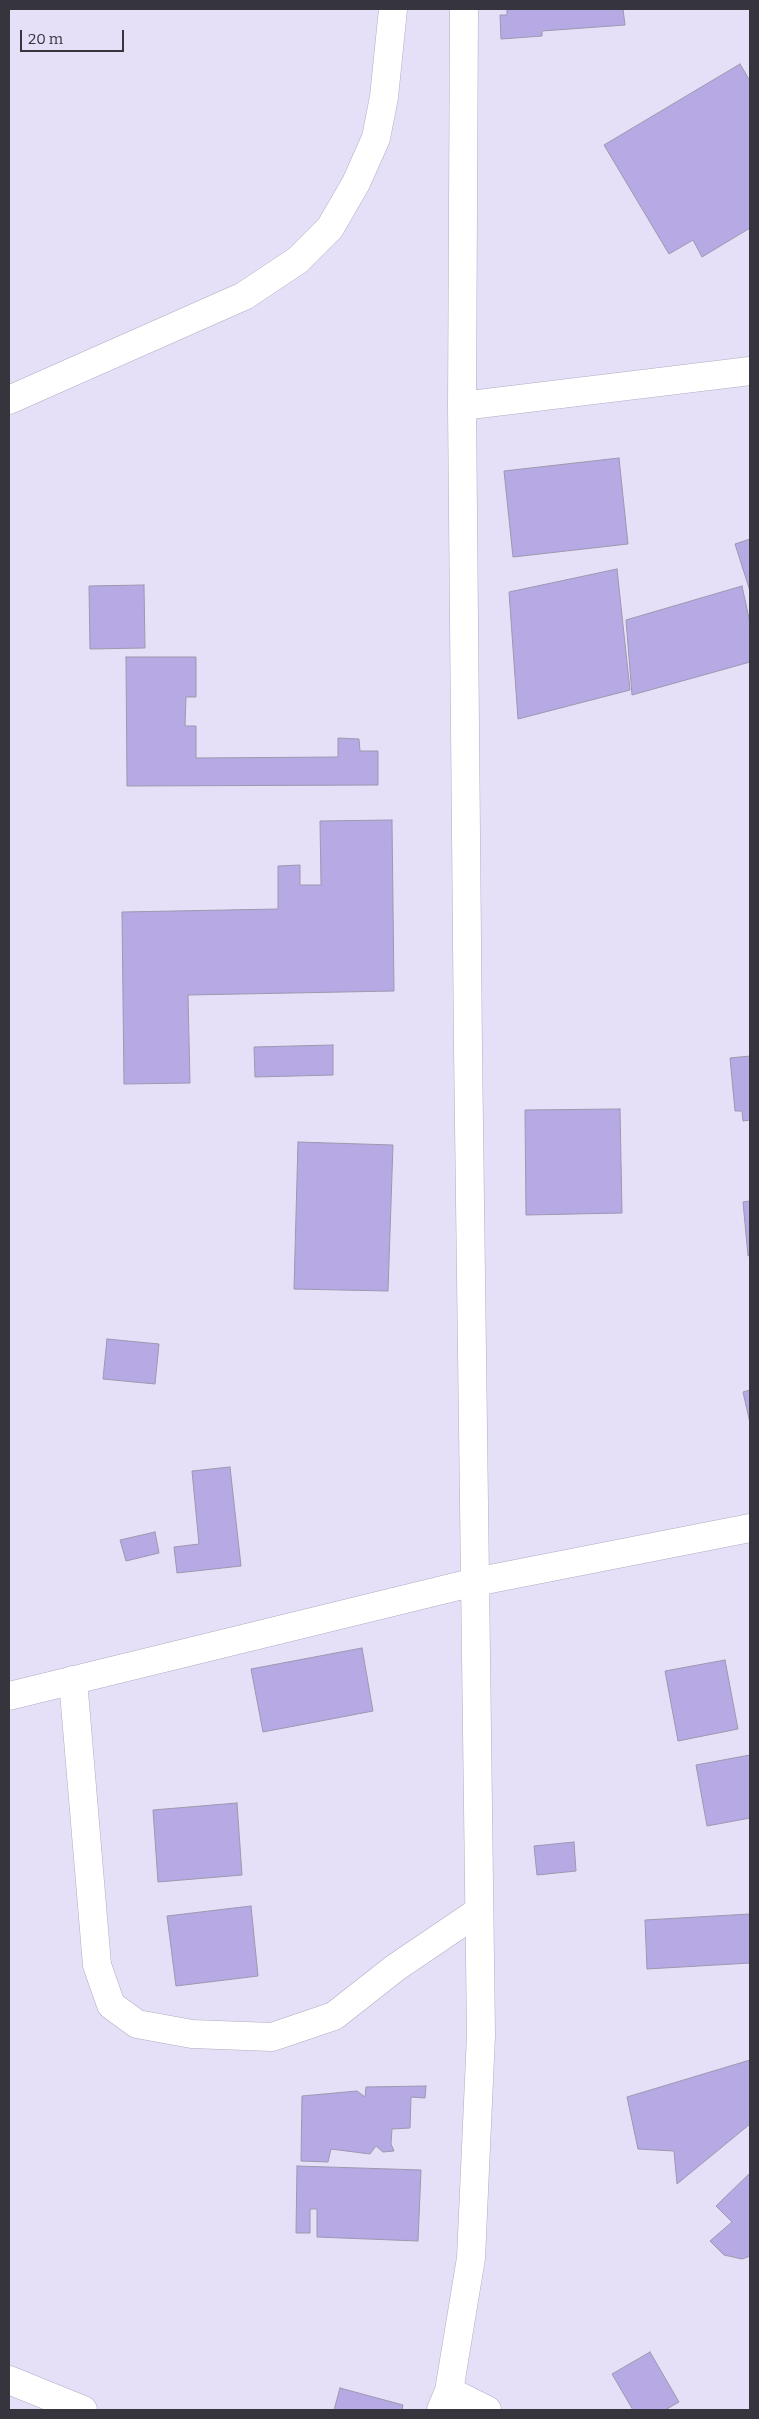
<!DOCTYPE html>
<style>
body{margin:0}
#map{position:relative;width:759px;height:2419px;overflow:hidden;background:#e5e0f8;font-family:Bitter,serif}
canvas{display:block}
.frame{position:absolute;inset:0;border:10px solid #36343d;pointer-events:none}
.scale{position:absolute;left:20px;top:30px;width:104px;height:22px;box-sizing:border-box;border:2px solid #36343d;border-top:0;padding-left:6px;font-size:15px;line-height:18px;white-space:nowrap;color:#36343d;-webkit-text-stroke:4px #e5e0f8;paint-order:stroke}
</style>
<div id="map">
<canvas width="759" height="2419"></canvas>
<div class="frame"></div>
<div class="scale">20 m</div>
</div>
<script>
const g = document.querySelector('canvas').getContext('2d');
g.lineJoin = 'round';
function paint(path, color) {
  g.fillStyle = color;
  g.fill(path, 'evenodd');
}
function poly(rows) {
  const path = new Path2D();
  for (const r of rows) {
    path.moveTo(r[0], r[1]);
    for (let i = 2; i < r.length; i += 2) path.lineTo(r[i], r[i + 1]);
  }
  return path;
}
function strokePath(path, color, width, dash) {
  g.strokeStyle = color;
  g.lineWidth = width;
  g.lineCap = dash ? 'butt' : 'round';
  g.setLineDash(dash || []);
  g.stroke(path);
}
const building = poly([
 [507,9,623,9,625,25,542,31,542,36,501,39,500,15,507,15,507,9],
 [740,64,750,81,750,228,702,257,693,240,669,254,604,145,740,64],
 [619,458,628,544,513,557,504,471,619,458],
 [750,539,750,591,735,544,750,539],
 [617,569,630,690,518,719,509,592,617,569],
 [144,585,145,648,90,649,89,586,144,585],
 [742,586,750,623,750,662,632,695,626,620,742,586],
 [126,657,196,657,196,697,186,697,185,726,196,726,196,758,338,757,338,738,359,739,360,751,378,751,378,785,127,786,126,657],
 [392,820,394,991,188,995,190,1083,124,1084,122,912,278,909,278,866,300,865,300,885,321,885,320,821,392,820],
 [333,1045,333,1075,255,1077,254,1047,333,1045],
 [750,1056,750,1120,743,1121,742,1111,735,1111,730,1058,750,1056],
 [620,1109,622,1213,526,1215,525,1110,620,1109],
 [298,1142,393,1145,388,1291,294,1289,298,1142],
 [750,1201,750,1255,748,1256,743,1202,750,1201],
 [107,1339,159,1344,155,1384,103,1379,107,1339],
 [750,1390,750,1423,743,1392,750,1390],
 [230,1467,241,1566,177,1573,174,1547,199,1544,192,1471,230,1467],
 [155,1532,159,1553,126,1561,120,1540,155,1532],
 [362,1648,373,1711,263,1732,251,1669,362,1648],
 [725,1660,738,1729,678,1741,665,1671,725,1660],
 [750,1755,750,1818,707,1826,696,1765,750,1755],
 [237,1803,242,1875,158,1882,153,1810,237,1803],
 [574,1842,576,1871,537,1875,534,1846,574,1842],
 [251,1906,258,1976,176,1986,167,1916,251,1906],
 [750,1914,750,1963,647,1969,645,1920,750,1914],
 [750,2060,750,2124,677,2184,674,2151,638,2149,627,2097,750,2060],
 [426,2086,425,2098,411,2097,410,2128,392,2129,391,2144,394,2151,383,2152,376,2146,370,2154,331,2149,328,2162,301,2161,302,2096,357,2091,365,2097,366,2087,426,2086],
 [297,2166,421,2170,418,2241,317,2237,317,2209,310,2209,310,2233,296,2233,297,2166],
 [750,2173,750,2256,742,2259,724,2255,710,2241,732,2222,716,2206,750,2173],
 [650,2352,679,2402,665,2410,633,2410,612,2374,650,2352],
 [340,2388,403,2405,402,2410,334,2410,340,2388]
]);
paint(building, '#b6a9e4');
strokePath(building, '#9d98ae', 1);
const minor = poly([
 [9,400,244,296,298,260,330,228,356,183,376,138,384,97,393,9],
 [462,406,750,371],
 [73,1680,97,1965,111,2005,137,2024,192,2034,272,2037,334,2016,395,1968,479,1911],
 [9,1696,475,1582,750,1528],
 [9,2380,83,2410],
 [449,2391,487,2410],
 [441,2410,449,2391,471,2258,481,2035,468,1049,462,406,464,9]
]);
strokePath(minor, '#b0acc2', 29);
strokePath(minor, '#fff', 28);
</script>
